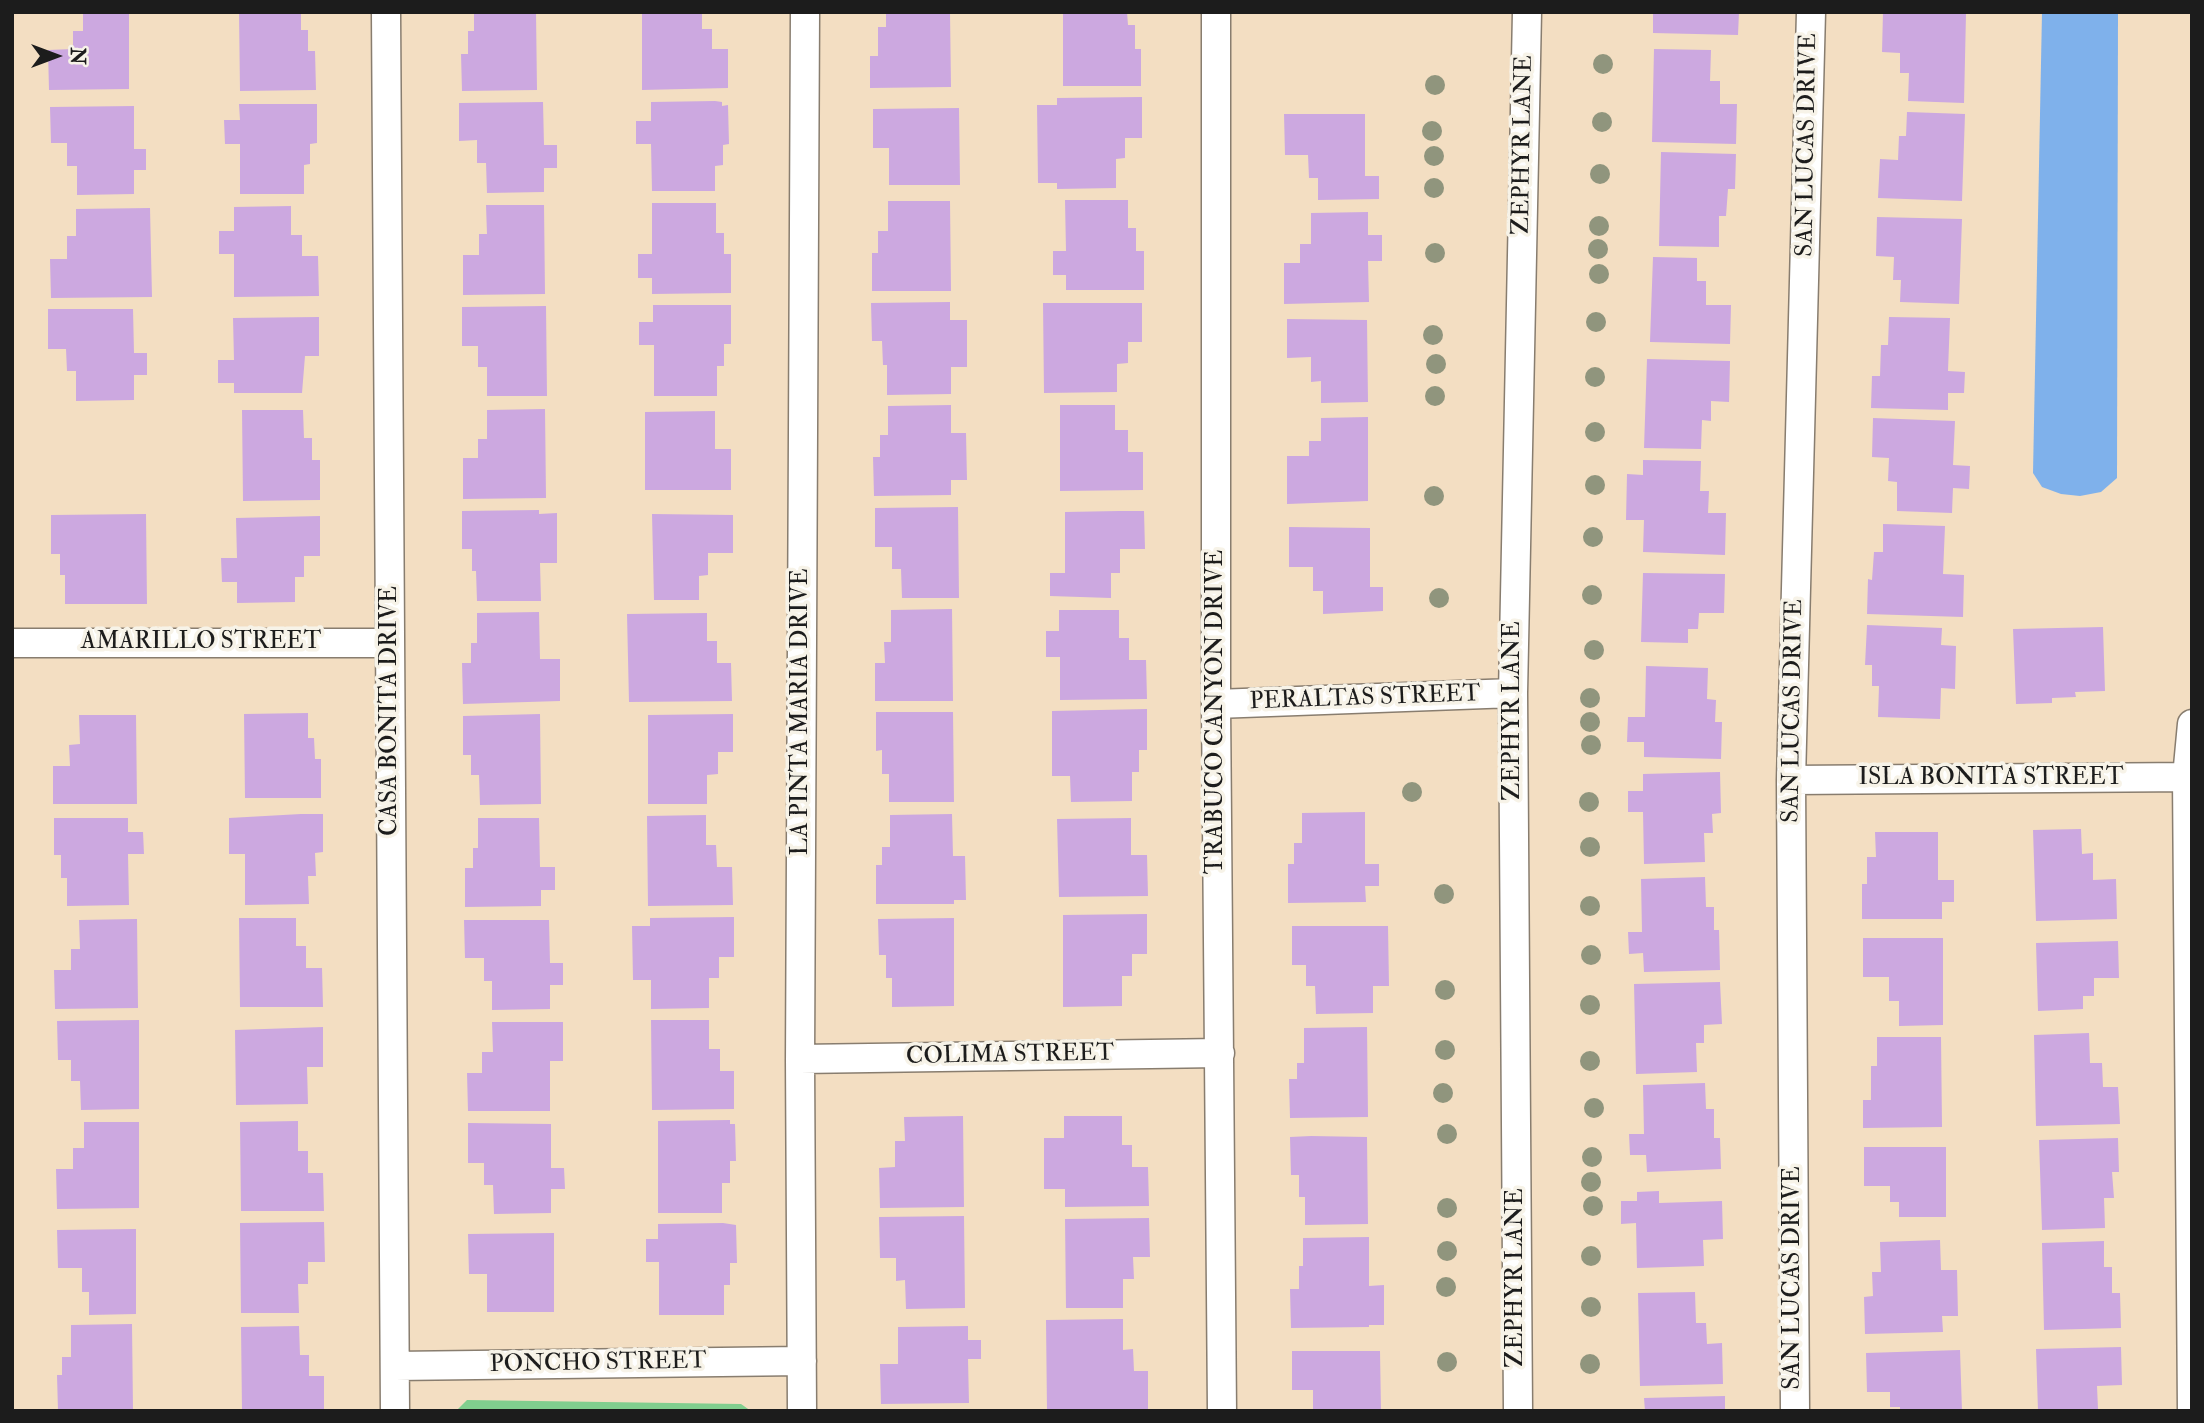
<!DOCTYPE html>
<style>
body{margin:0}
#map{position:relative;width:2204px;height:1423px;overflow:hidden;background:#f3dec2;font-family:"IM FELL Double Pica",serif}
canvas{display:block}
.frame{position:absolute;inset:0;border:14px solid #1c1c1c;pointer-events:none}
.north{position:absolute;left:21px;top:21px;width:70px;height:70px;-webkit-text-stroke:5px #f7f3e8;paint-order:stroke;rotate:90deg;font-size:19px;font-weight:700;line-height:28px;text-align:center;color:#1c1c1c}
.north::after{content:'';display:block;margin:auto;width:24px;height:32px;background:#1c1c1c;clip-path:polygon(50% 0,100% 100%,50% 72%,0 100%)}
</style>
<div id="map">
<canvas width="2204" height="1423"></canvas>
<div class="frame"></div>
<div class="north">N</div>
</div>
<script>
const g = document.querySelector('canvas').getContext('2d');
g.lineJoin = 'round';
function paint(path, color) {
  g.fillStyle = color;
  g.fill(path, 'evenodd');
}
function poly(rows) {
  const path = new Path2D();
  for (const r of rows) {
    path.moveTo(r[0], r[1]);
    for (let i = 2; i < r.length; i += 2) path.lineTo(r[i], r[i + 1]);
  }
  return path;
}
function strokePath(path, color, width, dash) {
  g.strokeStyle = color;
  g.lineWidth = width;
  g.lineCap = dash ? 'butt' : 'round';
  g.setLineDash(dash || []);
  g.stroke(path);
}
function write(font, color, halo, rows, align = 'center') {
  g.font = font + ' "IM FELL Double Pica",serif';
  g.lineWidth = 7;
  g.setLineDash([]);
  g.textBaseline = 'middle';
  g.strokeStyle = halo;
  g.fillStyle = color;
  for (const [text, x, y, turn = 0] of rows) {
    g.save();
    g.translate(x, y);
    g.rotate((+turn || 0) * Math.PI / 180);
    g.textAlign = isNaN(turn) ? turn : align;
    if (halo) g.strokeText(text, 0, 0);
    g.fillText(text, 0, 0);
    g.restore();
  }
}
paint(poly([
 [467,1400,741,1404,751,1411,456,1411]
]), '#80ce8e');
paint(poly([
 [2042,12,2118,12,2117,478,2101,492,2080,496,2061,494,2042,487,2033,473]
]), '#7fb1eb');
paint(poly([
 [83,12,129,12,129,89,49,90,48,50,73,49,73,31,83,31],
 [239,12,301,12,301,30,308,30,308,51,315,51,316,90,240,91],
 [474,12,536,12,537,90,462,91,461,54,468,54,468,31,474,31],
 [642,12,702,12,702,29,712,29,712,49,728,49,728,88,642,90],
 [886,12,950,12,951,87,870,88,870,56,878,56,878,27,886,27],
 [1063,12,1127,12,1128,25,1135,25,1135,49,1141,49,1141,86,1063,86],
 [1653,12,1739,12,1738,35,1653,33],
 [1883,12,1966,14,1964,103,1908,101,1909,73,1900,73,1900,53,1882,52],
 [1654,49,1711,50,1710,81,1720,81,1720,104,1737,104,1736,144,1652,142],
 [1142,97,1142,138,1125,138,1125,158,1116,159,1116,188,1057,189,1057,183,1038,183,1037,105,1057,105,1057,98],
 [543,102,544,145,557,145,557,168,544,168,544,192,487,193,486,163,477,163,477,140,459,141,459,103],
 [651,102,715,101,722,102,722,106,728,105,729,144,723,145,723,165,715,166,715,191,652,191,651,144,636,144,636,121,651,121],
 [239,104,317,104,317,143,310,144,310,164,304,165,304,194,240,194,240,144,225,144,224,120,240,120],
 [134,106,134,149,146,149,146,170,134,170,134,194,77,195,77,166,67,166,67,143,51,143,50,107],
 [959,108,960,185,889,185,889,148,873,148,873,109],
 [1907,112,1965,114,1962,201,1878,198,1880,159,1898,160,1899,136,1906,136],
 [1284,114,1365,114,1365,176,1379,176,1379,199,1318,200,1318,178,1309,178,1308,155,1285,155],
 [1661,152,1736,154,1735,189,1728,189,1726,216,1719,216,1719,247,1659,246],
 [1065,200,1128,200,1128,228,1136,228,1136,251,1144,251,1144,290,1066,290,1066,275,1053,275,1053,251,1066,251],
 [888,201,950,201,951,291,872,291,872,253,878,253,878,231,888,231],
 [652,203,716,203,716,233,724,233,724,254,731,254,731,293,652,294,652,278,638,278,638,254,652,254],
 [486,205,544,205,545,294,463,295,463,255,479,255,479,234,487,234],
 [291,206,291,235,302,235,302,256,318,256,319,296,234,297,234,254,219,254,219,231,234,231,234,207],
 [150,208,152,297,51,298,50,259,67,259,67,236,76,236,76,209],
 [1368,212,1368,235,1382,235,1382,261,1368,261,1369,302,1284,304,1284,263,1300,263,1300,244,1311,244,1311,213],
 [1877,217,1962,219,1959,304,1900,302,1901,280,1893,280,1894,257,1876,256],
 [1653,257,1697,258,1697,281,1706,281,1706,305,1731,305,1730,344,1650,342],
 [950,302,950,320,967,320,967,367,951,367,951,394,887,395,887,365,883,365,882,341,872,341,871,303],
 [1043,303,1142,303,1142,342,1128,342,1128,363,1117,364,1117,392,1044,393],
 [653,305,731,305,731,344,724,344,724,366,717,366,717,396,654,396,654,345,639,345,639,322,653,322],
 [546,306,547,396,487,396,487,367,478,367,478,346,462,346,462,307],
 [48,309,133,309,134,353,147,353,147,375,134,375,134,400,76,401,76,371,67,371,66,349,48,349],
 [319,317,319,356,305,356,302,393,234,393,234,383,218,383,218,360,234,360,233,318],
 [1889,317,1950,318,1948,371,1965,372,1964,393,1948,393,1948,410,1871,408,1872,376,1880,376,1881,345,1888,345],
 [1287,319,1367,320,1368,402,1321,403,1321,381,1311,382,1311,357,1287,358],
 [1647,359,1730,361,1729,402,1711,401,1711,421,1702,420,1701,449,1644,448],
 [951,405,951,433,966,433,967,480,951,480,951,495,874,496,873,457,880,457,880,435,888,435,888,406],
 [1060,405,1115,405,1115,430,1128,430,1128,452,1143,452,1143,490,1060,491],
 [545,409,546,498,463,499,463,458,478,458,478,439,487,439,487,410],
 [242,410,303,410,304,438,312,438,312,460,320,460,320,500,243,501],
 [715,411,715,449,731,449,731,490,645,490,645,412],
 [1368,417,1368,501,1287,504,1287,456,1309,456,1309,441,1321,441,1321,418],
 [1873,418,1955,421,1953,465,1970,466,1969,489,1953,488,1952,513,1897,511,1897,482,1888,481,1889,458,1872,457],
 [1643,460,1701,461,1700,491,1709,491,1708,513,1726,513,1725,555,1643,552,1644,520,1626,520,1627,474,1643,475],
 [958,507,959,598,902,598,901,569,892,569,892,547,875,547,875,508],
 [539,510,539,514,557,513,557,563,540,563,541,601,477,601,476,571,472,571,472,549,462,549,462,511],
 [1119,511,1144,511,1145,549,1120,549,1120,573,1111,573,1111,598,1050,596,1050,573,1065,573,1065,512],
 [146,514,147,604,65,604,65,575,60,575,60,554,51,554,51,515],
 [652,514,733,515,733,553,708,553,708,575,699,576,699,600,654,600],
 [320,516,320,556,304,556,304,577,295,577,295,602,237,603,237,582,222,582,221,558,237,558,236,518],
 [1883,524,1945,526,1943,574,1964,575,1963,617,1867,614,1868,579,1872,580,1874,552,1883,552],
 [1289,527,1370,528,1370,587,1383,587,1383,611,1323,614,1323,591,1313,591,1313,567,1289,567],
 [1643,573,1725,574,1724,613,1699,613,1698,629,1688,629,1688,643,1641,642],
 [952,609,953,701,875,701,875,663,885,663,884,642,891,642,891,610],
 [1059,610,1119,610,1119,638,1129,638,1129,660,1146,660,1147,699,1060,700,1060,657,1046,657,1046,631,1059,631],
 [539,612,540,659,560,659,560,701,463,704,462,663,471,663,471,643,477,643,477,613],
 [707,613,707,641,717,641,717,663,731,663,732,701,629,702,627,614],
 [1867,625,1942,628,1941,645,1956,646,1955,689,1941,688,1940,719,1878,717,1879,686,1872,686,1872,665,1865,665],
 [2103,627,2105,691,2075,692,2076,697,2052,698,2052,703,2016,704,2013,629],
 [1646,666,1708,668,1707,699,1716,700,1715,722,1722,722,1721,759,1644,757,1644,742,1627,742,1628,717,1645,717],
 [1147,709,1147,750,1139,750,1139,772,1132,772,1132,801,1071,802,1070,776,1052,776,1052,711],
 [876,712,953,712,954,802,889,802,889,774,882,774,882,750,876,751],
 [308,713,308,738,314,738,315,759,321,759,321,798,245,798,244,714],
 [540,714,541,804,480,805,479,775,471,775,471,755,463,755,463,716],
 [733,714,733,752,718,752,718,774,707,775,707,804,648,804,648,715],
 [79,715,136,715,137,804,53,804,53,766,70,766,69,745,80,744],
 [1720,772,1721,813,1712,814,1713,833,1704,833,1705,862,1644,864,1643,812,1628,812,1628,791,1643,791,1643,774],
 [1365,812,1365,864,1379,864,1379,886,1365,886,1366,902,1288,903,1288,864,1294,864,1294,843,1302,843,1302,813],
 [301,814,323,814,323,852,315,853,316,876,308,876,309,904,245,905,245,854,229,854,229,818],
 [952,814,953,856,965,856,966,900,954,900,954,904,876,904,876,865,882,865,882,847,890,847,890,815],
 [706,815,706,845,716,845,717,867,732,867,733,905,648,906,647,816],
 [54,818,128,818,128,832,143,832,144,854,128,854,129,905,67,906,67,878,61,878,61,855,54,855],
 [478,818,539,818,540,867,555,867,555,890,541,890,541,906,465,907,465,868,473,868,473,848,478,848],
 [1131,818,1131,855,1147,855,1148,896,1059,897,1057,819],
 [2081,829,2082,854,2093,853,2093,880,2116,879,2117,919,2036,921,2033,830],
 [1875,832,1938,832,1938,880,1954,880,1954,902,1942,902,1942,919,1862,919,1862,884,1867,884,1867,857,1876,857],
 [1705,877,1706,907,1714,907,1714,930,1719,930,1720,970,1644,972,1643,953,1629,954,1628,932,1642,932,1641,879],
 [1147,914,1147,954,1132,954,1132,976,1122,976,1122,1006,1063,1007,1063,915],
 [734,917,734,957,719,957,719,978,709,978,709,1008,651,1009,651,980,633,980,632,926,650,926,650,918],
 [239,918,296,918,296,946,306,946,306,968,322,968,323,1007,240,1007],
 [954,918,954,1006,892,1007,892,978,886,978,886,955,879,955,878,919],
 [137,919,138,1008,55,1009,54,970,71,970,71,949,80,949,79,920],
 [464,920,549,920,550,963,563,963,563,985,550,985,550,1009,492,1010,492,981,484,981,484,958,465,958],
 [1292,926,1388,926,1389,986,1373,986,1373,1013,1316,1014,1315,986,1306,986,1306,965,1292,965],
 [1863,938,1943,938,1943,1025,1899,1026,1899,1001,1889,1001,1889,977,1863,977],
 [2118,941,2119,978,2094,978,2094,996,2083,996,2083,1009,2038,1011,2036,943],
 [1720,982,1722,1024,1704,1025,1704,1043,1696,1043,1697,1072,1636,1074,1634,984],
 [139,1020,139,1109,81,1110,80,1081,71,1081,71,1060,58,1060,57,1021],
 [651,1020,709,1020,709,1049,720,1049,720,1071,734,1071,734,1109,652,1110],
 [492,1022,563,1022,563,1061,550,1061,550,1111,468,1111,467,1073,482,1073,482,1052,493,1052],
 [323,1027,323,1067,307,1067,308,1104,236,1105,235,1030],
 [1367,1027,1368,1117,1290,1118,1289,1079,1297,1079,1297,1063,1304,1063,1304,1028],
 [2089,1033,2090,1063,2102,1063,2103,1087,2118,1087,2120,1124,2036,1126,2034,1035],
 [1877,1037,1941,1037,1942,1127,1863,1128,1863,1100,1871,1100,1871,1066,1877,1066],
 [1705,1083,1706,1109,1714,1109,1714,1138,1720,1138,1721,1169,1647,1172,1646,1155,1630,1155,1629,1134,1644,1134,1643,1085],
 [963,1116,964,1207,880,1208,879,1168,895,1167,895,1141,905,1141,904,1117],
 [1064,1116,1122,1116,1122,1145,1132,1145,1132,1167,1148,1167,1149,1206,1065,1207,1065,1189,1044,1189,1044,1138,1064,1138],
 [730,1120,730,1124,735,1124,736,1161,730,1161,730,1183,722,1183,722,1213,658,1213,658,1121],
 [298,1121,298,1151,308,1151,308,1173,323,1173,324,1211,241,1211,240,1122],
 [84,1122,139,1122,139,1208,57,1209,56,1169,73,1169,73,1148,84,1148],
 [468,1123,551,1124,551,1168,564,1168,565,1189,551,1189,551,1213,494,1214,493,1185,484,1185,484,1163,468,1163],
 [1311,1136,1367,1137,1368,1224,1305,1225,1305,1197,1299,1197,1299,1175,1291,1175,1290,1137],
 [2118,1138,2119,1172,2112,1172,2114,1198,2104,1198,2105,1228,2042,1230,2039,1140],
 [1864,1147,1946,1147,1946,1217,1899,1217,1899,1202,1890,1202,1890,1186,1864,1186],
 [1659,1191,1659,1203,1722,1201,1723,1239,1703,1240,1704,1266,1637,1268,1636,1223,1621,1224,1621,1201,1637,1201,1637,1192],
 [964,1216,965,1308,906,1309,905,1280,896,1281,896,1258,880,1258,879,1217],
 [1149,1218,1150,1257,1133,1257,1134,1279,1123,1279,1123,1308,1066,1308,1065,1219],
 [324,1222,325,1262,308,1262,308,1284,298,1284,299,1313,241,1313,240,1223],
 [658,1224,723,1223,736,1225,737,1263,730,1263,730,1285,724,1285,724,1315,659,1315,659,1262,646,1262,646,1239,658,1239],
 [136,1229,136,1314,89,1315,89,1292,82,1292,82,1268,58,1268,57,1230],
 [554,1233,554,1312,487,1312,487,1274,469,1274,468,1234],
 [1369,1237,1369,1286,1384,1285,1384,1325,1369,1325,1369,1327,1291,1328,1290,1289,1299,1289,1299,1266,1303,1266,1303,1238],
 [1940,1240,1941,1270,1957,1270,1958,1316,1942,1316,1943,1332,1865,1334,1864,1297,1873,1296,1872,1272,1881,1272,1880,1242],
 [2104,1241,2104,1267,2112,1267,2112,1293,2120,1293,2121,1328,2044,1330,2042,1243],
 [1695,1292,1696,1323,1706,1323,1707,1344,1722,1343,1723,1384,1640,1386,1638,1293],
 [1123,1319,1123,1350,1133,1349,1134,1371,1148,1371,1148,1410,1047,1411,1046,1320],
 [132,1324,133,1411,58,1411,57,1375,62,1375,62,1357,71,1357,71,1325],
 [299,1326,300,1355,309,1355,309,1376,324,1376,324,1411,242,1411,241,1327],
 [968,1326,968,1340,981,1340,981,1359,968,1359,969,1403,881,1404,880,1364,898,1364,898,1327],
 [2121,1347,2122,1385,2097,1386,2098,1409,2038,1411,2036,1349],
 [1960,1350,1962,1411,1900,1411,1900,1407,1890,1407,1890,1392,1867,1392,1866,1353],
 [1292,1351,1380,1351,1381,1411,1313,1411,1313,1390,1292,1390],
 [1725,1396,1725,1411,1645,1411,1644,1398]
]), '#cca8e0');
const street = poly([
 [386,12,395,1411],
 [1216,12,1216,704,1222,1411],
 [12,643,390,643],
 [1216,704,1513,693],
 [1791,780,2192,777],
 [800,1059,1220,1053],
 [395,1366,802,1361],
 [802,1411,800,1059,805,12],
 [1518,1411,1513,693,1527,12],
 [1795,1411,1791,780,1811,12],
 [2192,1411,2187,777,2192,724]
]);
strokePath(street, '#887d6f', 31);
strokePath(street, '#fff', 28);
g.fillStyle = '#90957d';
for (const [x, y] of [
 [1603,64],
 [1435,85],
 [1602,122],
 [1432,131],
 [1434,156],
 [1600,174],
 [1434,188],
 [1599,226],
 [1598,249],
 [1435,253],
 [1599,274],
 [1596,322],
 [1433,335],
 [1436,364],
 [1595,377],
 [1435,396],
 [1595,432],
 [1595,485],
 [1434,496],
 [1593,537],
 [1592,595],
 [1439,598],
 [1594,650],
 [1590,698],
 [1590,722],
 [1591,745],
 [1412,792],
 [1589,802],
 [1590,847],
 [1444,894],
 [1590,906],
 [1591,955],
 [1445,990],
 [1590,1005],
 [1445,1050],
 [1590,1061],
 [1443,1093],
 [1594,1108],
 [1447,1134],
 [1592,1157],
 [1591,1182],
 [1593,1206],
 [1447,1208],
 [1447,1251],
 [1591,1256],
 [1446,1287],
 [1591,1307],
 [1447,1362],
 [1590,1364]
]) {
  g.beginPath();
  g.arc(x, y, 10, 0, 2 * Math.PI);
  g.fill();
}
write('24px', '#1c1c1c', '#f7f3e8', [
 ["ZEPHYR LANE",1524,145,-89],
 ["SAN LUCAS DRIVE",1808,145,-89],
 ["AMARILLO STREET",201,643],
 ["PERALTAS STREET",1365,699,-2],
 ["CASA BONITA DRIVE",391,711,-90],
 ["ZEPHYR LANE",1514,711,-90],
 ["SAN LUCAS DRIVE",1794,711,-89],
 ["LA PINTA MARIA DRIVE",802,712,-90],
 ["TRABUCO CANYON DRIVE",1217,712,-90],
 ["ISLA BONITA STREET",1991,779],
 ["COLIMA STREET",1010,1056,-1],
 ["ZEPHYR LANE",1517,1278,-90],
 ["SAN LUCAS DRIVE",1794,1278,-90],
 ["PONCHO STREET",598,1364,-1]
]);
</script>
